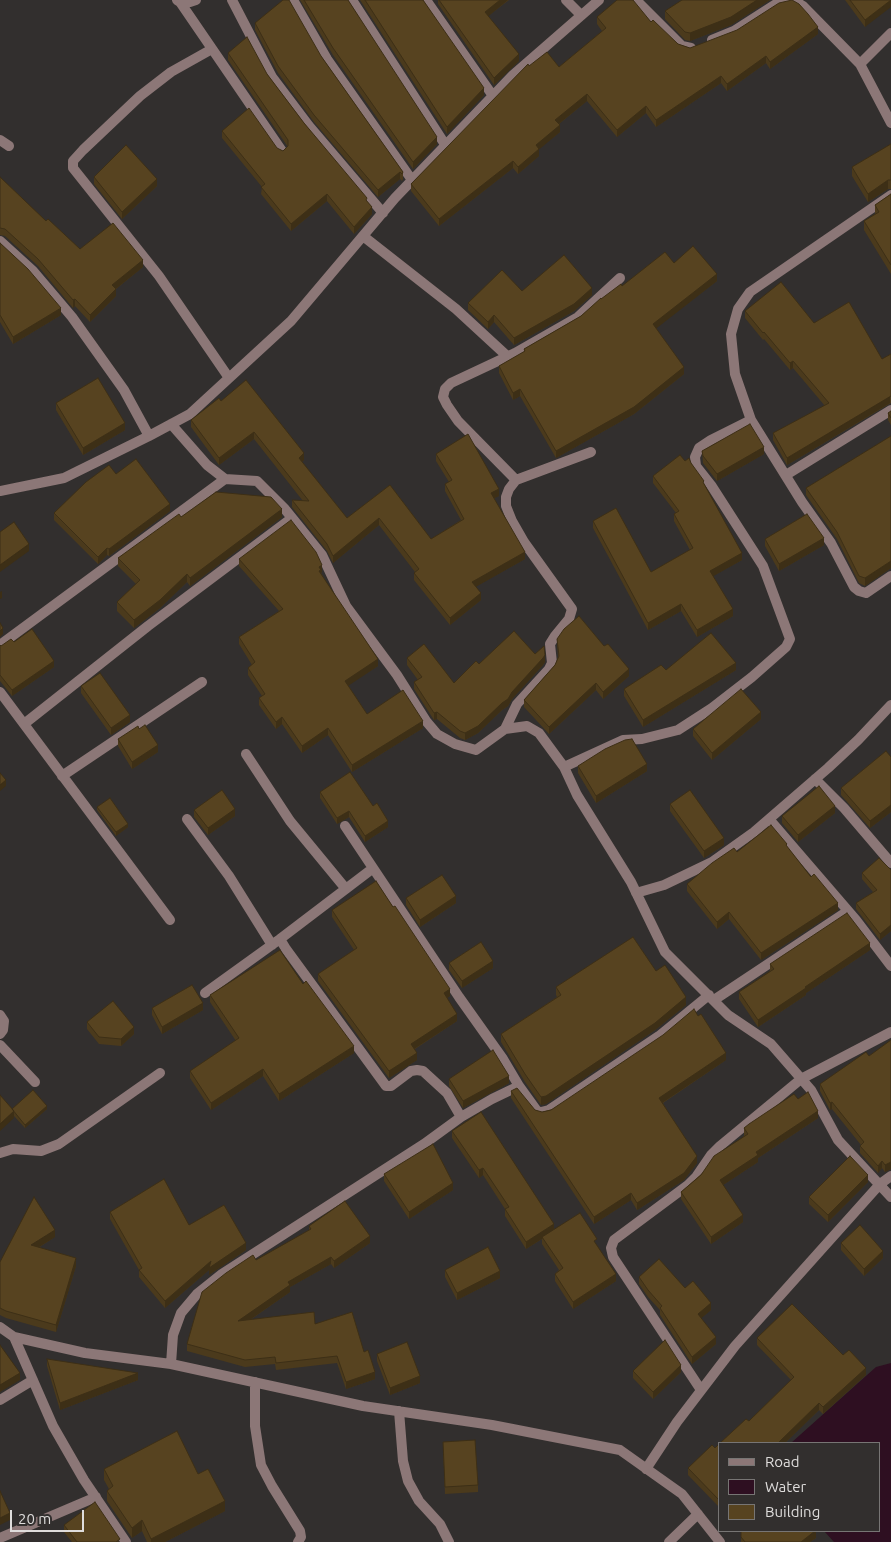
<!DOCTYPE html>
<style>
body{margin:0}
#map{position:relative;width:891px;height:1542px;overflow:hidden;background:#322f2e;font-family:Ubuntu,sans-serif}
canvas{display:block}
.legend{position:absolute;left:718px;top:1442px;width:162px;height:90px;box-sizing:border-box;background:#322f2e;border:1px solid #777574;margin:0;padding:6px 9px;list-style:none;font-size:15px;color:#dfdddc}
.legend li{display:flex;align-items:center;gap:10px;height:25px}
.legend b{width:25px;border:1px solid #777574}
.scale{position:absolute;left:10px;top:1510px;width:74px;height:22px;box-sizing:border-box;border:2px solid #dfdddc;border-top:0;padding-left:6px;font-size:15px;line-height:18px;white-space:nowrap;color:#dfdddc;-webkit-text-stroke:4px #322f2e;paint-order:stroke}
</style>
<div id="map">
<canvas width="891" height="1542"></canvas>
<ul class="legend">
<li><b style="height:6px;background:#8c7777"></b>Road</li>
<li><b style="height:14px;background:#2e0f21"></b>Water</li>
<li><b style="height:14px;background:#574320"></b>Building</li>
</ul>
<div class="scale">20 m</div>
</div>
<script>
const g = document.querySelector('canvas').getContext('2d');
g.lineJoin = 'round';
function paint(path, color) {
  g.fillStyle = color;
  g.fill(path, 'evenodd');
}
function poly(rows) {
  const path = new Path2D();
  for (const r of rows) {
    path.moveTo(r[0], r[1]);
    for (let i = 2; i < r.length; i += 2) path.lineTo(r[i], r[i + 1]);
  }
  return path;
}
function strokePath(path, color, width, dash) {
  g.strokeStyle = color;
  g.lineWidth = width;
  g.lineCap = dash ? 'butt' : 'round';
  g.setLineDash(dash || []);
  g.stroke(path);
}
paint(poly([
 [891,1363,891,1542,834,1542,824,1531,880,1531,880,1443,791,1443,876,1367]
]), '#2e0f21');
strokePath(poly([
 [177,0,180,2,190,2,196,0],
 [232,0,272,77,309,126,383,213],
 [293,0,327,59,412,180],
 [352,0,446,146],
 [426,0,493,96],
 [566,0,581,15],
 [636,0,682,46,691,48],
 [180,2,282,151],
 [712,40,734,31,776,4,793,0,803,6,860,64,891,123],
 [212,49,171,72,140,96,83,150,73,161,73,168,159,276,229,378],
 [860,64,891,33],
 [0,140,9,146],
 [363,236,456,309,507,356],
 [0,241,33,271,72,317,124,390,149,436],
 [751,420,735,374,731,334,738,309,750,292,891,195],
 [171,424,207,465,225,479,257,481,284,508,322,555,346,606,397,675,426,721,437,734,455,744,476,750,505,729,527,726,539,733,564,767,577,795,631,882,665,952,728,1015,771,1044,811,1090,838,1140,891,1197],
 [786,475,891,410],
 [516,480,458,421,447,405,443,397,445,389,451,383,515,353,578,317,620,278],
 [0,491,64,478,149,436,190,414,291,321,395,198,513,75,599,0],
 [0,645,225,479],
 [0,692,170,920],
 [24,724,148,626,292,518],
 [505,729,517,704,549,669,552,663,550,644,555,636,569,619,572,609,524,542,512,521,506,506,506,497,509,489,516,480,591,452],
 [246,754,290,821,346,889],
 [564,767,623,740,642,739,678,730,712,708,752,677,786,647,790,639,763,566,711,485,696,466,695,457,699,448,711,440,751,420,802,502,831,543,854,587,859,591,866,593,891,576],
 [62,776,202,682],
 [815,779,844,808,891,863],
 [187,819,229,876,272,945],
 [769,819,856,920,891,966],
 [345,826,459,997,503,1059,519,1086],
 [636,893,664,885,712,862,754,832,828,768,858,740,891,705],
 [280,939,286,949,386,1086,391,1086,411,1071,417,1070,423,1071,447,1093,461,1117],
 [205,993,280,939,372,869],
 [714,1000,848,911],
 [0,1015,4,1021,3,1030,0,1034],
 [0,1045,35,1082],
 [0,1153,13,1149,41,1151,59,1144,160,1073],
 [0,1327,14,1337,53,1426,84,1480,126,1542],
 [14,1337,85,1353,171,1364,363,1406,492,1425,620,1450,682,1494,720,1542],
 [171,1364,173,1335,181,1313,197,1294,222,1274,424,1144,461,1117,492,1099,519,1086,537,1111,541,1112,549,1110,659,1036,709,995],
 [255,1382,255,1426,261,1465,272,1486,300,1531,301,1537,298,1542],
 [701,1390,613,1257,611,1248,614,1240,688,1185,696,1177,711,1155,720,1146,801,1079,891,1032],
 [0,1400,33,1380],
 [399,1411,403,1461,408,1481,419,1501,440,1524,449,1542],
 [646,1469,677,1422,735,1346,880,1184,891,1176],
 [0,1538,96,1497],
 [669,1542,698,1514]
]), '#8c7777', 10);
paint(poly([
 [300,0,348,0,437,144,413,169,333,55],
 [360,0,423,0,484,95,447,134],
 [438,0,509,0,488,16,519,61,494,85,438,4],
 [682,0,770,0,731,25,690,41,685,40,665,19,665,11],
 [845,0,891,0,865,27],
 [597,17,651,22,678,44,690,48,818,34,770,69,766,63,727,91,721,83,656,127,646,113,617,137,587,101,559,124,560,132,539,149,539,156,518,174,513,168,439,226,411,191,411,184,529,66,559,67,602,31,597,24],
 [255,23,321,56,403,172,403,179,402,181,400,179,378,197,314,122,278,73,255,30],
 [228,53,267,74,304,123,367,202,372,214,354,234,327,201,291,231,261,194,262,187,222,138,222,131,283,151,288,147,228,60],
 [891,144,891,189,888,189,868,202,852,176,852,167],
 [0,177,46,221,80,249,143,267,116,289,116,296,90,322,75,306,73,308,38,266,5,236,0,235],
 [94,177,157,186,122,219,94,184],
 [891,194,891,274,864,230,864,221,875,214,875,205],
 [0,243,61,315,13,344,0,322],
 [674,263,717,281,656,328,684,374,634,414,556,458,520,396,513,400,499,373,499,366,524,352,524,349,581,316,601,299],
 [522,291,592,295,574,311,514,345,494,322,488,329,468,310,468,303],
 [745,311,814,323,882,359,891,354,891,403,787,465,773,440,773,433,825,406,793,368,790,370,764,339,763,340,745,318],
 [221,401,304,460,302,462,347,518,390,485,431,539,461,520,445,491,445,484,449,482,436,461,436,454,499,496,494,498,525,559,475,587,481,600,450,625,414,580,414,573,415,572,379,525,333,563,327,551,292,507,292,500,303,501,254,439,219,465,191,427,191,420],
 [56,403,125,430,83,455,56,410],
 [891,411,891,425,888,420,888,413],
 [891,436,891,568,865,586,859,583,837,539,806,495,806,488],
 [702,451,764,454,717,481,703,463],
 [685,461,691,463,704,484,742,560,713,576,733,616,697,637,681,611,648,630,593,528,593,521,651,572,690,550,674,521,674,514,676,513,653,483,653,476],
 [116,474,170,511,109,556,107,555,98,564,54,520,54,513],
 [181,517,282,517,190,586,187,582,160,608,134,628,117,611,117,602,136,584,118,566,118,558],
 [765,539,824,545,779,571,765,546],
 [239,559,322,572,321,573,378,666,348,685,367,714,423,728,352,772,328,735,302,753,282,724,276,729,259,705,259,698,262,696,248,675,248,668,252,665,239,644,239,637,279,611,239,566],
 [557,639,629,676,603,699,596,690,549,734,524,707,524,700,555,665,558,657],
 [14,642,54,667,12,696,0,681,0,645,1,646],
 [535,654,545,662,543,665,512,699,508,706,502,710,478,733,465,740,460,738,437,719,434,720,432,717,414,689,414,682,418,680,407,665,407,658,454,683,479,664],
 [666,670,736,670,643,727,624,696,624,689],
 [81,686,130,722,111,735,81,693],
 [761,719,712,760,693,736,693,729],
 [118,739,158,752,132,769,118,746],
 [891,757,891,812,870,828,841,795,841,788],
 [578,766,647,771,596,803,578,773],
 [320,792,373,806,388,827,365,842,349,817,337,824,320,798],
 [670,804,724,845,704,858,670,811],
 [97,807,128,827,116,836,97,810],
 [194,810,235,816,208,835,194,817],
 [835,813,798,842,782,823,782,816],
 [787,847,811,877,838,910,761,960,729,919,717,929,687,891,687,884,737,852],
 [891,870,891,931,880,940,856,909,856,903,873,892,862,879,862,873],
 [406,898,456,903,420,927,406,905],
 [332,910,450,996,447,998,457,1021,415,1049,417,1060,389,1078,318,981,318,974,354,950,332,917],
 [870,950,806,993,806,995,758,1027,739,999,739,992,770,971,770,964],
 [449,963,493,968,462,988,449,970],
 [656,971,686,1005,655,1030,546,1104,541,1105,525,1082,501,1042,501,1034,557,997,556,995,556,987],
 [303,984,354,1053,279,1101,263,1076,211,1110,190,1078,190,1071,236,1041,210,1002,210,995],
 [152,1008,203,1010,162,1034,152,1015],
 [87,1022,134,1034,121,1046,99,1044,87,1029],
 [891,1040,891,1169,885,1172,882,1168,878,1173,860,1153,860,1146,861,1145,832,1109,830,1110,820,1091,820,1084,869,1056],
 [726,1060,663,1103,697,1163,684,1180,637,1210,631,1200,594,1224,511,1098,511,1091,535,1110,542,1112],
 [449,1079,509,1083,463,1108,449,1086],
 [798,1099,818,1118,758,1158,758,1162,723,1185,743,1222,711,1244,681,1199,681,1192,744,1136,744,1128],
 [12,1109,47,1109,25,1128,14,1116,14,1118],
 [452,1131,554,1229,597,1246,616,1281,573,1309,555,1281,555,1274,559,1270,542,1244,542,1239,526,1249,505,1216,505,1209,483,1175,479,1178,452,1138],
 [384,1174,453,1190,409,1219,384,1181],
 [868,1182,828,1222,809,1204,809,1197],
 [110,1212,189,1225,246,1250,209,1275,209,1270,165,1308,139,1277,139,1270,110,1219],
 [309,1226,370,1243,334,1268,331,1264,290,1287,290,1292,250,1320,315,1324,364,1352,375,1379,346,1389,337,1363,276,1370,275,1364,245,1367,187,1351,187,1344,256,1260,309,1230],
 [55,1237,38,1248,76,1266,56,1332,6,1318,0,1315,0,1262],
 [841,1243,883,1258,864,1276,841,1250],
 [445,1270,500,1278,457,1300,445,1277],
 [639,1277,685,1288,711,1310,701,1318,716,1344,692,1364,660,1315,660,1310,648,1297,639,1284],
 [757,1338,843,1355,866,1375,823,1414,819,1410,785,1443,720,1443,749,1421,791,1380,757,1345],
 [377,1354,420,1383,390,1395,377,1361],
 [47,1359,138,1380,60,1410,47,1366],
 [633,1371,681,1372,653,1399,633,1378],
 [443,1442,478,1485,478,1492,445,1494],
 [720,1443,719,1507,688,1475,688,1468,715,1448],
 [104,1469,198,1474,225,1511,165,1542,147,1542,142,1531,132,1538,107,1501,107,1491,109,1489,104,1480],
 [64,1525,120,1542,72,1542,64,1532],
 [741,1531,816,1538,810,1542,741,1542]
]), '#4b3a1c');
paint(poly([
 [500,0,508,0,485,19,485,12],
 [757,0,770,0,731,25,690,41,690,33],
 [891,0,891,7,865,27,865,20],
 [818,27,818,34,770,69,770,62],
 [519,54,519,61,494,85,494,78],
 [766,56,766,63,727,91,727,84],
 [721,76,721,83,656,127,656,120],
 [484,88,484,95,447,134,447,127],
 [587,94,587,101,555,127,555,120],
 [646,106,646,113,617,137,617,130],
 [560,125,560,132,536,152,536,145],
 [437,137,437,144,413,169,413,162],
 [539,149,539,156,518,174,518,167],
 [513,161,513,168,439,226,439,219],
 [400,172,400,179,378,197,378,190],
 [157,179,157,186,122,219,122,212],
 [888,180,888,189,868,202,868,194],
 [327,194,327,201,291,231,291,224],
 [372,207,372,214,354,234,354,227],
 [143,260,143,267,112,292,112,285],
 [717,274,717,281,653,331,653,324],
 [592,288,592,295,574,311,514,345,514,338],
 [116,289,116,296,90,322,90,315],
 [75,299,75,306,73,308,73,300],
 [61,308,61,315,13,344,13,337],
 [494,315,494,322,488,329,488,322],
 [793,361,793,368,790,370,790,363],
 [684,367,684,374,634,414,556,458,556,451],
 [520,389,520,396,513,400,513,393],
 [890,396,890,403,787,465,787,458],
 [125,423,125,430,83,455,83,448],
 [254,432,254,439,219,465,219,458],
 [764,447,764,454,717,481,717,474],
 [304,453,304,460,299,465,299,458],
 [499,489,499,496,491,500,491,493],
 [170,504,170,511,109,556,109,549],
 [282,509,282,517,190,586,190,578],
 [379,518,379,525,333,563,333,556],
 [824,538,824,545,779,571,779,564],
 [29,544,29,551,0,572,0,565],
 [107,548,107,555,98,564,98,557],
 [525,552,525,559,472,589,472,582],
 [742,553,742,560,710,578,710,571],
 [891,561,891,568,865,586,865,578],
 [322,565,322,572,321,573,321,577,319,567],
 [187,574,187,582,160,608,134,628,134,620],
 [2,591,2,598,0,599,0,592],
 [481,593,481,600,450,625,450,618],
 [681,604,681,611,648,630,648,623],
 [733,609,733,616,697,637,697,630],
 [3,628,3,634,0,637,0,631],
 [545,655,545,662,543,665,512,699,508,706,502,710,478,733,465,740,465,733,512,692],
 [378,659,378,666,345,688,345,681],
 [54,661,54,667,12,696,12,690],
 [736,663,736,670,643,727,643,720],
 [629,669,629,676,603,699,603,692],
 [596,683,596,690,549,734,549,727],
 [437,712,437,719,434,720,434,713],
 [761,712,761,719,712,760,712,753],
 [130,715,130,722,111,735,111,728],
 [282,717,282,724,276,729,276,722],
 [423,721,423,728,352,772,352,765],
 [328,728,328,735,302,753,302,746],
 [158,745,158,752,132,769,132,762],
 [647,764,647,771,596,803,596,796],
 [6,780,6,786,0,791,0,785],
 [891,805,891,812,870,828,870,821],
 [835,806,835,813,798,842,798,835],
 [235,809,235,816,208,835,208,828],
 [349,811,349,817,337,824,337,818],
 [388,821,388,827,365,842,365,836],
 [128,824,128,827,116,836,116,832],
 [724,838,724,845,704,858,704,851],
 [456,896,456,903,420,927,420,920],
 [838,903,838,910,761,960,761,953],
 [729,912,729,919,717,929,717,922],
 [891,925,891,931,880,940,880,934],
 [870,943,870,950,806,993,806,995,758,1027,758,1020,805,987],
 [493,961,493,968,462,988,462,981],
 [450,989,450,996,444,1000,444,993],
 [686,997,686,1005,655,1030,546,1104,541,1105,541,1097],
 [203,1003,203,1010,162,1034,162,1027],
 [457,1014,457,1021,411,1051,411,1044],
 [134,1027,134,1034,121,1046,121,1039],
 [354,1046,354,1053,279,1101,279,1094],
 [417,1053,417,1060,389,1078,389,1071],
 [726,1053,726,1060,659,1105,659,1098],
 [263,1069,263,1076,211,1110,211,1103],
 [509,1076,509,1083,463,1108,463,1101],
 [832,1102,832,1109,830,1110,830,1103],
 [47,1106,47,1109,25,1128,25,1125],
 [14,1111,14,1118,0,1131,0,1124],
 [818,1111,818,1118,758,1158,758,1162,720,1187,720,1180,756,1152],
 [697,1156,697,1163,684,1180,637,1210,637,1203],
 [882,1161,882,1168,878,1173,878,1166],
 [891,1162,891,1169,885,1172,885,1165],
 [483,1168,483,1175,479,1178,479,1170],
 [868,1175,868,1182,828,1222,828,1215],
 [453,1183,453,1190,409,1219,409,1212],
 [631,1193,631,1200,594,1224,594,1217],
 [743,1215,743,1222,711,1244,711,1237],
 [554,1224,554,1231,526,1249,526,1242],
 [55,1230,55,1237,31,1252,31,1245],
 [370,1236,370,1243,334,1268,334,1261],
 [246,1243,246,1250,209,1275,209,1270,165,1308,165,1301,211,1261],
 [883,1251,883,1258,864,1276,864,1269],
 [331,1257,331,1264,290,1287,290,1292,238,1328,238,1321,288,1282],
 [76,1258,76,1266,56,1332,56,1325],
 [500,1271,500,1278,457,1300,457,1293],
 [616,1274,616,1281,573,1309,573,1302],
 [711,1303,711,1310,698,1321,698,1314],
 [716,1337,716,1344,692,1364,692,1357],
 [681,1365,681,1372,653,1399,653,1392],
 [866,1368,866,1375,823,1414,823,1407],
 [375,1372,375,1379,346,1389,346,1382],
 [20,1373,20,1380,0,1392,0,1385],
 [138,1373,138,1380,60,1410,60,1403],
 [420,1376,420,1383,390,1395,390,1388],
 [819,1403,819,1410,785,1443,778,1443],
 [225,1501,225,1511,165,1542,151,1542,151,1539],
 [10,1513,10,1520,0,1525,0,1518],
 [142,1520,142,1531,132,1538,132,1528],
 [816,1531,816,1538,810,1542,801,1542]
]), '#3d2f16');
const building = poly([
 [283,0,289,0,321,56,403,172,402,174,400,172,378,190,314,115,278,66,255,23,283,0],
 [304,0,348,0,437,137,413,162,333,48,304,0],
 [365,0,423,0,484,88,447,127,365,0],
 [439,0,500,0,485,12,519,54,494,78,439,0],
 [617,0,633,0,651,22,653,20,678,44,690,48,737,30,779,3,792,0,799,4,808,14,818,27,770,62,766,56,727,84,721,76,656,120,646,106,617,130,587,94,555,120,560,125,536,145,539,149,518,167,513,161,439,219,411,184,528,64,529,66,547,52,559,67,606,28,597,17,617,0],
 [682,0,757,0,731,17,690,33,685,32,665,11,682,0],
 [850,0,891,0,865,20,850,0],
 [247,37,267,74,304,123,367,198,366,200,372,207,354,227,327,194,291,224,261,187,265,184,222,131,249,108,277,148,283,151,288,146,288,140,228,53,247,37],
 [891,144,891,180,888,180,868,194,852,167,891,144],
 [126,145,157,179,122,212,94,177,126,145],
 [0,177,46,221,48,219,80,249,113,223,143,260,112,285,116,289,90,315,75,299,73,300,38,259,5,229,0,228,0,177],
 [891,194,891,265,864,221,879,212,875,205,891,194],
 [0,243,28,269,61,308,13,337,0,315,0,243],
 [693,246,717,274,653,324,684,367,634,407,556,451,520,389,513,393,499,366,525,351,524,349,581,316,601,298,601,299,621,284,622,286,665,252,674,263,693,246],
 [564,255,592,288,574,304,514,338,494,315,488,322,468,303,502,270,522,291,564,255],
 [781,282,814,323,849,302,882,359,891,354,891,396,787,458,773,433,829,403,793,361,790,363,764,332,763,333,745,311,781,282],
 [98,378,125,423,83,448,56,403,98,378],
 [246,380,304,453,299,458,347,518,390,485,431,539,464,519,445,484,452,480,436,454,468,434,499,489,491,493,525,552,472,582,481,593,450,618,414,573,419,569,379,518,333,556,327,544,292,500,309,501,254,432,219,458,191,420,219,398,221,401,246,380],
 [891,411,891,418,888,413,891,411],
 [750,424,764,447,717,474,703,456,702,451,750,424],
 [891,436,891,561,865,578,859,576,837,532,806,488,891,436],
 [680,455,685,461,689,458,691,463,704,481,703,482,742,553,710,571,733,609,697,630,681,604,648,623,593,521,616,508,651,572,693,548,674,514,679,511,653,476,680,455],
 [136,459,170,504,109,549,107,548,98,557,54,513,86,482,109,465,116,474,136,459],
 [216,492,271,497,282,509,190,578,187,574,160,600,134,620,117,602,140,580,118,558,179,514,181,517,216,492],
 [807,514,824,538,779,564,765,539,807,514],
 [291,520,316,552,322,565,319,567,321,570,319,571,378,659,345,681,367,714,403,690,423,721,352,765,328,728,302,746,282,717,276,722,259,698,265,694,248,668,255,662,239,637,283,609,239,559,291,520],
 [14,522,29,544,0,565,0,532,14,522],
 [579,616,604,646,608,644,629,669,603,692,596,683,549,727,524,700,555,665,559,656,557,639,564,629,579,616],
 [0,623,3,628,0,631,0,623],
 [32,629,54,661,12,690,0,675,0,645,1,646,11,639,14,642,32,629],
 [514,631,535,654,544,646,545,655,543,658,512,692,508,699,502,703,478,726,465,733,460,731,437,712,434,713,414,682,422,677,407,658,424,644,454,683,476,661,479,664,514,631],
 [711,633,736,663,643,720,624,689,661,665,666,670,711,633],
 [100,673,130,715,111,728,81,686,100,673],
 [741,689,761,712,712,753,693,729,741,689],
 [145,725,158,745,132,762,118,739,138,726,139,729,145,725],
 [632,739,647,764,596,796,578,766,605,749,625,740,632,739],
 [886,751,891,757,891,805,870,821,841,788,886,751],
 [350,772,373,806,377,803,388,821,365,836,349,811,337,818,320,792,350,772],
 [0,773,6,780,0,785,0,773],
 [819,786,835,806,798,835,782,816,819,786],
 [222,790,235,809,208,828,194,810,222,790],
 [690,790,724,838,704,851,670,804,690,790],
 [110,798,128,824,116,832,97,807,110,798],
 [771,825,787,844,786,845,811,877,814,874,838,903,761,953,729,912,717,922,687,884,712,863,734,848,737,852,771,825],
 [879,858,891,870,891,925,880,934,856,903,877,890,862,873,879,858],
 [442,875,456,896,420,920,406,898,442,875],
 [376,881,393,907,395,906,450,989,444,993,457,1014,411,1044,417,1053,389,1071,318,974,357,948,332,910,376,881],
 [847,913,870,943,805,987,806,988,758,1020,739,992,774,969,770,964,847,913],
 [633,937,656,971,665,965,686,997,655,1023,546,1096,541,1097,525,1074,501,1034,561,995,556,987,633,937],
 [481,942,493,961,462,981,449,963,481,942],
 [280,950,303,984,306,981,354,1046,279,1094,263,1069,211,1103,190,1071,239,1038,210,995,280,950],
 [192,985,203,1003,162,1027,152,1008,192,985],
 [113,1001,134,1027,121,1039,99,1037,87,1022,113,1001],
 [694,1009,698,1016,701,1014,726,1053,659,1098,697,1156,684,1173,637,1203,631,1193,594,1217,511,1091,517,1088,535,1110,542,1112,551,1110,663,1035,694,1009],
 [891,1040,891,1162,885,1165,882,1161,878,1166,860,1146,864,1142,832,1102,830,1103,820,1084,866,1052,869,1056,891,1040],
 [493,1050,509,1076,463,1101,449,1079,493,1050],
 [33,1090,47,1106,25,1125,12,1109,33,1090],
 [808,1092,818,1111,756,1152,758,1155,720,1180,743,1215,711,1237,681,1192,701,1175,714,1156,748,1134,744,1128,749,1124,794,1094,798,1099,808,1092],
 [0,1095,14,1111,0,1124,0,1095],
 [481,1112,554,1224,526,1242,505,1209,509,1207,483,1168,479,1170,452,1131,481,1112],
 [433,1144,453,1183,409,1212,384,1174,433,1144],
 [850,1156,868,1175,828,1215,809,1197,850,1156],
 [164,1179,189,1225,224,1205,246,1243,209,1268,211,1261,165,1301,139,1270,142,1268,110,1212,164,1179],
 [34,1197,55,1230,31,1245,76,1258,56,1325,6,1311,0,1308,0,1262,34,1197],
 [345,1201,370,1236,334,1261,331,1257,288,1282,290,1285,238,1321,314,1312,315,1324,352,1312,364,1352,368,1350,375,1372,346,1382,337,1356,276,1363,275,1357,245,1360,187,1344,202,1292,226,1273,253,1255,256,1260,311,1229,309,1226,345,1201],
 [580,1213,597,1239,594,1241,616,1274,573,1302,555,1274,563,1268,542,1237,580,1213],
 [860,1225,883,1251,864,1269,841,1243,860,1225],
 [488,1247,500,1271,457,1293,445,1270,488,1247],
 [659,1259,685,1288,693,1281,711,1303,698,1314,716,1337,692,1357,660,1308,662,1306,648,1290,639,1277,659,1259],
 [792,1304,843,1355,849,1350,866,1368,823,1407,819,1403,778,1443,720,1443,746,1419,749,1421,794,1377,757,1338,792,1304],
 [665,1340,681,1365,653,1392,633,1371,665,1340],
 [407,1342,420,1376,390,1388,377,1354,407,1342],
 [0,1345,20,1373,0,1385,0,1345],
 [47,1359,138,1373,60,1403,47,1359],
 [177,1431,198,1474,208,1469,225,1501,151,1539,142,1520,132,1528,107,1491,113,1486,104,1469,177,1431],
 [475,1440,478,1485,445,1487,443,1442,475,1440],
 [720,1443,720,1499,719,1500,688,1468,712,1445,715,1448,720,1443],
 [0,1491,10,1513,0,1518,0,1491],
 [95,1502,120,1539,116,1542,77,1542,64,1525,95,1502],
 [741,1531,815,1531,801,1542,745,1542,741,1537,741,1531]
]);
paint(building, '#574320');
strokePath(building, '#3d2f16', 1);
</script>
